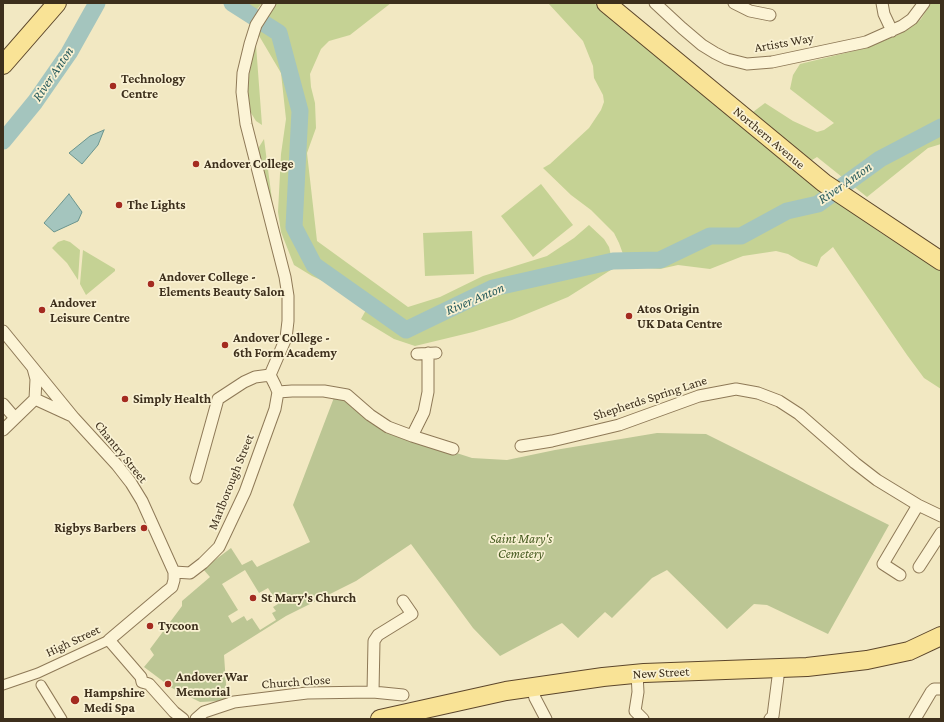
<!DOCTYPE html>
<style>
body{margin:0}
#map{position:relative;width:944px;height:722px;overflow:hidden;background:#f2e8c2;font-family:"Crimson Pro",serif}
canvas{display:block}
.frame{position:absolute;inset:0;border:4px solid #3d2f1c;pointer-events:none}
</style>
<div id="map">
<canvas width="944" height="722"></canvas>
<div class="frame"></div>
</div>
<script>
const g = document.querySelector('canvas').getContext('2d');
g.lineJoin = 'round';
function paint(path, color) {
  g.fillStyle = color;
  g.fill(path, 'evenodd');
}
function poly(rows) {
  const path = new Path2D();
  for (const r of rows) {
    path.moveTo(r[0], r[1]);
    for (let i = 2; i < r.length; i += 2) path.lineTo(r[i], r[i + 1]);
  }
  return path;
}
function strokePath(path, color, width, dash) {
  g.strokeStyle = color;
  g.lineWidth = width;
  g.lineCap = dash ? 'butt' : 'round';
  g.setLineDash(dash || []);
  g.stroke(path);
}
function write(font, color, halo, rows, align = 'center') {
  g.font = font + ' "Crimson Pro",serif';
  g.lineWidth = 3.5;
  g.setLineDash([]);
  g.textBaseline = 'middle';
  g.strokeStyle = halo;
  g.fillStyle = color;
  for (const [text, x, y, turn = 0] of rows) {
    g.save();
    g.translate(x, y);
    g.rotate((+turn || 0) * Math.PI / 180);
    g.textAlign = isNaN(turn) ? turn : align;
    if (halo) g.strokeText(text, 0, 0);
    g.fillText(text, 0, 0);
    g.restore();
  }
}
paint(poly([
 [238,3,262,3,254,13],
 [274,3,391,3,350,35,329,41,321,49,310,74,311,87,315,103,316,128,307,153,317,241,408,307,440,297,483,276,547,256,574,238,589,225,604,239,609,247,614,268,568,297,512,320,473,332,415,346,394,339,361,319,366,310,325,282,312,276,294,265,281,232,278,212,281,154,286,119,281,73,258,34],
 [548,3,594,3,728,113,741,121,765,103,793,121,817,132,824,130,834,123,790,89,793,75,800,64,866,48,900,34,913,26,921,19,931,3,941,3,941,144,928,148,867,197,817,157,796,170,881,233,941,270,941,389,924,378,907,355,833,247,821,257,817,267,800,261,788,254,776,251,743,256,710,269,678,265,660,269,622,266,623,254,619,243,614,233,591,210,571,195,543,168,550,164,589,128,601,110,604,102,603,95,594,78,593,66,583,41],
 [256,45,262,125,256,121,251,113,248,101,248,89,250,66,254,46],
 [264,139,274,215,258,153,259,147],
 [541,184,573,225,533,257,501,216],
 [472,231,474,274,425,276,423,233],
 [64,240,70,242,80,250,78,280,67,263,52,248,58,242],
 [83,250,115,269,115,271,86,295,80,284]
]), '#c5d294');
paint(poly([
 [335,395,345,398,358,409,435,446,472,458,507,460,555,450,657,433,706,434,889,525,828,634,767,605,754,604,727,629,667,570,652,578,612,618,605,612,578,638,562,623,500,656,473,628,411,544,356,581,286,616,224,655,227,698,220,701,200,702,172,688,144,667,154,655,150,649,182,606,182,601,210,577,203,569,231,548,242,565,252,560,257,567,310,542,293,505],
 [245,570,259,593,268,588,278,604,273,607,276,611,272,613,276,620,260,630,252,618,247,621,244,616,232,623,228,616,238,610,222,584]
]), '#bcc694');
const water = poly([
 [104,130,98,145,82,164,69,153,90,136,104,130],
 [69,194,82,212,78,221,54,232,44,223,69,194]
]);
paint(water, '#a4c5be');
strokePath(water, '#6a948d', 1);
strokePath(poly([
 [232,3,279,33,300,111,294,227,314,265,406,330,493,288,613,261,660,260,710,236,741,236,787,211,818,204,880,159,941,127],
 [3,141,35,102,69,53,97,3]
]), '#a4c5be', 17);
const pedestrian = poly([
 [3,685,38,673,109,640],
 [41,685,62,719]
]);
const minor = poly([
 [270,3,256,25,250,44,243,73,242,92,246,124,285,277,288,296,288,321,286,338,270,375],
 [655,3,682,28,702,45,715,53,727,59,747,64,772,62,866,42,902,26,912,19,924,3],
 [734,3,750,11,770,15],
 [882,3,884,14,892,31],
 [3,331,74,418,117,465,131,483,142,501,174,572,174,580,172,587,167,591,109,640,141,677,142,682,149,684,174,712,183,719],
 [417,354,436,353],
 [278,392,292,391,324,391,347,395,370,415,388,427,412,436,453,449],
 [35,399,72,416],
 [3,404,15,418],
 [3,430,35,399,36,379,33,368],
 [412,436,424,412,428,392,428,353],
 [521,446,552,441,619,425,699,396,736,389,758,393,779,401,799,414,855,463,877,480,918,505,941,516],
 [196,478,218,399,244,382,255,377,270,375],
 [919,567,941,533],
 [174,572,190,573,203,563,219,547,245,492,275,409,278,392,275,385,270,375],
 [900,575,883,564,918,505],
 [637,674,638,692,635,711,643,719],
 [532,687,535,698,546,719],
 [373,692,374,641,378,635,412,614,403,601],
 [196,719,204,712,234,702,307,693,373,692,403,695],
 [770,719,773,716,778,677,777,668],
 [915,719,931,692,934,689,941,689]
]);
const primary = poly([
 [606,3,824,183,941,261],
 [3,65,57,3],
 [380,719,506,691,603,677,644,673,807,667,867,660,909,651,941,636]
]);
strokePath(pedestrian, '#8e7957', 11);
strokePath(minor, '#8e7957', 13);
strokePath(primary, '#5c462b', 20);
strokePath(pedestrian, '#fcf4d6', 9);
strokePath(minor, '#fcf4d6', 11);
strokePath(primary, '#f9e396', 18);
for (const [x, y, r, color] of [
 [113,86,4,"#a42b20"],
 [196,164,4,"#a42b20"],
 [119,205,4,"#a42b20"],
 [151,284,4,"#a42b20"],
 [42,310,4,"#a42b20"],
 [629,316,4,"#a42b20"],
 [225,345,4,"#a42b20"],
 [125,399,4,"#a42b20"],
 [144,528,4,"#a42b20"],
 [253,598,4,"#a42b20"],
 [150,626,4,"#a42b20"],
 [168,684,4,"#a42b20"],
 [75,700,5,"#a42b20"]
]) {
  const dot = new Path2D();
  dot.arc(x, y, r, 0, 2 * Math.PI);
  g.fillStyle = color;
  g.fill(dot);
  strokePath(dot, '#f9f1d2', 1.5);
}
write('13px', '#3d2f1c', '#f9f1d2', [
 ["Artists Way",784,43,-10],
 ["Northern Avenue",769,138,40],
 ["Shepherds Spring Lane",650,398,-18],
 ["Chantry Street",121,452,51],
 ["Marlborough Street",231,482,-68],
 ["High Street",73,641,-25],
 ["New Street",661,673,-3],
 ["Church Close",296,682,-4]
]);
write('bold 13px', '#3d2f1c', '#f9f1d2', [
 ["Technology",121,79],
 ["Centre",121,94],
 ["Andover College",204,164],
 ["The Lights",127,205],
 ["Andover College -",159,277],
 ["Elements Beauty Salon",159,292],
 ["Andover",50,303],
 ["Leisure Centre",50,318],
 ["Atos Origin",637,309],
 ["UK Data Centre",637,324],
 ["Andover College -",233,338],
 ["6th Form Academy",233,353],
 ["Simply Health",133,399],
 ["Rigbys Barbers",136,528,"right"],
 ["St Mary's Church",261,598],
 ["Tycoon",158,626],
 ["Andover War",176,677],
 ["Memorial",176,692],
 ["Hampshire",84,693],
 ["Medi Spa",84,708]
], 'left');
write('italic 13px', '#475b21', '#f9f1d2', [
 ["Saint Mary's",521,539],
 ["Cemetery",521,554]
]);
write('italic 14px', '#2a5d5e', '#f9f1d2', [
 ["River Anton",53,74,-56],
 ["River Anton",845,183,-35],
 ["River Anton",475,299,-23]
]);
</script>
